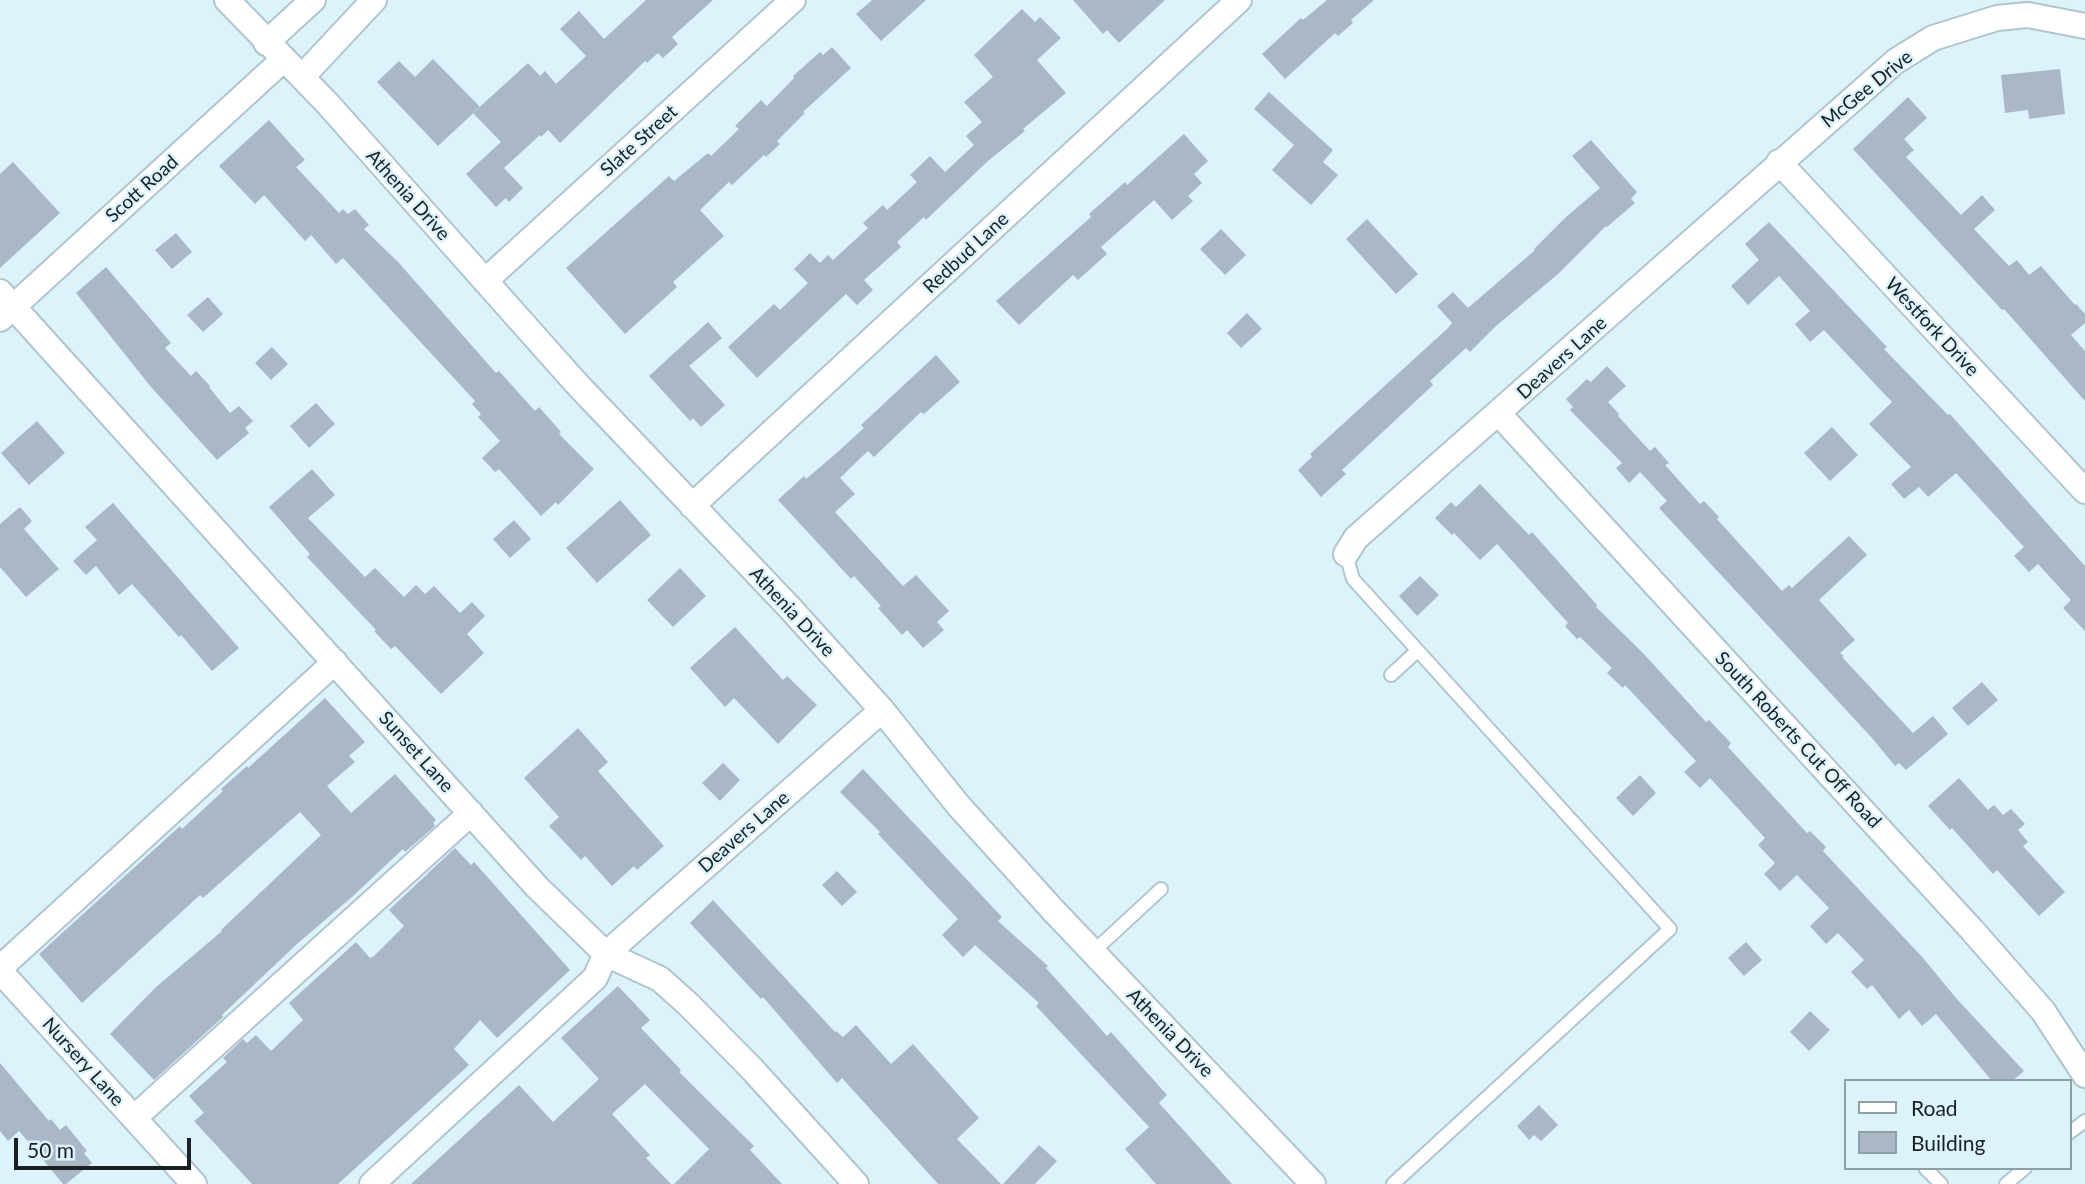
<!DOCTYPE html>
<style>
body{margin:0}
#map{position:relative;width:2085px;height:1184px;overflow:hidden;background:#ddf3fc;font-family:Lato,sans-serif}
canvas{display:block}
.legend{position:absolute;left:1844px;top:1079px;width:228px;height:91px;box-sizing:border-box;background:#ddf3fc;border:2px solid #8f9fa6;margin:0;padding:9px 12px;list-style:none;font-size:21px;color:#192124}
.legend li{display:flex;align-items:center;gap:14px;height:35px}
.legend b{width:35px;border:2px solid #8f9fa6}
.scale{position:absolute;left:14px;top:1138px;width:177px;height:32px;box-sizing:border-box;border:4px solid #192124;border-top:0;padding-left:9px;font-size:21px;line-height:24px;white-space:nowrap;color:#192124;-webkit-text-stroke:5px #ddf3fc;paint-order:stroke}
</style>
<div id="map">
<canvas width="2085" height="1184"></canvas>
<ul class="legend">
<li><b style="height:9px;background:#fff"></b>Road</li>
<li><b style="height:19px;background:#a9b7c6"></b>Building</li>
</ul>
<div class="scale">50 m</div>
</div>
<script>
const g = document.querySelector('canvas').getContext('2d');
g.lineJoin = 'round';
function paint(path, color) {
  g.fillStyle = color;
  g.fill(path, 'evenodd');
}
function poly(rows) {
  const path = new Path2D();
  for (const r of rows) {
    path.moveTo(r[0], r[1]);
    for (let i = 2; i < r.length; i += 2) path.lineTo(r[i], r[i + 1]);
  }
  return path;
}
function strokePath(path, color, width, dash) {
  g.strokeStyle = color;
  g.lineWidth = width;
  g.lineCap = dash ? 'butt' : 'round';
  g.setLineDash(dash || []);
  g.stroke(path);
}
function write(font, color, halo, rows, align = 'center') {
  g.font = font + ' Lato,sans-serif';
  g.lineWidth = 5;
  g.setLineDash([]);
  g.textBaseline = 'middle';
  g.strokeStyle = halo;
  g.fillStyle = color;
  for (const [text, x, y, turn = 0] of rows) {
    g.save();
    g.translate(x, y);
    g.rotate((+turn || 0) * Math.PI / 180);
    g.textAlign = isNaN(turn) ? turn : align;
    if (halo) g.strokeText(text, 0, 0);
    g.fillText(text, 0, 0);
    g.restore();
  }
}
paint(poly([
 [646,0,713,0,672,37,678,44,663,58,658,53,647,63,645,61,560,143,548,130,541,137,540,135,504,168,523,188,509,202,506,198,496,207,466,174,501,142,473,113,528,63,540,76,545,71,556,84,586,56,560,29,579,11,604,39],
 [872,0,926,0,881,41,856,14],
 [1073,0,1165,0,1119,43,1107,30,1103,34],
 [1327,0,1374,0,1351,20,1353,23,1338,36,1335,33,1285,79,1262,54,1301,18,1303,20],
 [1022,9,1035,22,1040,17,1061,38,1037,60,1066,93,1023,129,1025,131,988,161,926,220,924,217,897,242,901,247,864,280,873,290,857,305,846,294,757,378,728,347,774,304,780,310,808,283,794,269,810,253,820,263,828,255,833,260,868,228,863,223,883,205,887,210,917,182,910,175,930,156,945,172,974,145,966,136,982,122,964,102,993,77,974,55],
 [832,47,851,68,803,112,805,113,777,141,780,144,766,157,764,155,732,185,729,182,700,210,724,236,673,282,677,287,625,334,566,268,669,176,674,181,708,153,711,156,739,129,735,126,761,100,767,106,794,78,793,76,820,52,823,55],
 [433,59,480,107,438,146,377,82,399,61,415,77],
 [2060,69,2065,114,2029,119,2028,110,2005,113,2001,75],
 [1269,92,1333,150,1323,162,1338,175,1311,205,1272,170,1294,145,1254,109],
 [1908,97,1927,118,1904,139,1914,150,1906,157,1961,215,1982,195,1995,210,1974,229,2009,266,2017,260,2029,275,2041,266,2075,305,2076,304,2085,314,2085,323,2071,335,2085,351,2085,401,2004,309,2002,310,1853,149],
 [269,120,305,160,296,167,339,213,343,209,348,214,355,209,369,225,364,229,399,263,496,373,499,371,535,411,539,407,561,432,559,434,594,469,558,505,556,502,541,516,499,469,495,472,482,458,500,441,478,417,481,414,472,404,475,401,343,258,336,264,311,235,305,241,264,195,255,204,219,166],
 [1184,134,1208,161,1194,174,1202,183,1188,196,1193,201,1172,220,1154,200,1101,247,1107,254,1078,280,1073,275,1019,325,996,301,1091,217,1089,214,1125,182,1127,185],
 [1591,140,1637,192,1631,199,1635,203,1607,227,1606,226,1558,274,1496,326,1470,352,1466,348,1430,381,1433,385,1342,470,1346,474,1321,497,1298,470,1312,457,1310,454,1448,328,1452,323,1437,306,1453,292,1468,308,1535,250,1534,249,1566,217,1600,188,1572,156],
 [13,162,60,213,0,268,0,174],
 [1367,219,1418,274,1396,294,1346,239],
 [1769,222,1887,347,1884,349,1948,415,1950,414,2085,566,2085,631,2063,608,2071,600,2038,564,2029,572,2014,556,2024,547,1956,473,1928,497,1919,487,1904,499,1891,484,1911,467,1869,424,1892,402,1824,330,1810,342,1795,324,1810,311,1779,276,1748,305,1731,286,1759,260,1745,244],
 [1221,229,1246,255,1225,275,1200,249],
 [176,233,192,252,172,269,155,250],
 [106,267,171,343,165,348,191,376,196,371,210,386,209,387,230,413,239,406,253,421,245,428,249,433,217,460,151,387,76,293],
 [208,297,223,314,203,332,187,315],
 [1247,313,1262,329,1241,348,1227,333],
 [708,322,722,338,689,366,725,405,701,427,693,418,690,421,649,376],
 [272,347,288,364,271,380,255,363],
 [936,355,960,382,924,414,921,412,874,457,868,451,840,478,855,494,835,512,903,586,916,575,949,611,937,622,944,630,923,648,907,630,902,635,878,608,881,606,854,576,851,579,778,500,804,476,806,479,832,457,864,428,861,425],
 [1607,366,1626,386,1608,402,1619,414,1618,416,1650,451,1655,447,1669,463,1665,465,1700,504,1704,501,1719,517,1717,519,1782,591,1789,585,1792,588,1849,536,1867,555,1819,600,1855,640,1840,653,1844,656,1842,657,1913,733,1933,716,1948,734,1906,770,1899,763,1895,766,1872,738,1659,508,1667,501,1640,472,1629,483,1616,468,1622,463,1570,410,1573,407,1566,399,1587,379,1591,382],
 [316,403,335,424,309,448,290,426],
 [37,421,65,453,29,485,1,453],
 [1832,427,1858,455,1830,481,1804,453],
 [312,469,335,495,308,518,365,577,375,568,404,597,416,585,425,594,434,586,460,613,472,602,485,616,467,634,484,653,441,694,395,646,391,649,374,631,376,630,307,557,310,554,269,507],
 [1480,484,1529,535,1532,532,1597,605,1596,607,1643,653,1706,722,1709,720,1731,743,1728,747,1807,833,1810,831,1826,847,1823,851,1923,958,1956,998,2024,1071,2012,1081,1992,1081,1936,1014,1922,1026,1909,1010,1899,1019,1872,985,1867,989,1851,972,1864,960,1838,933,1826,944,1810,926,1829,908,1797,875,1780,891,1764,874,1775,863,1758,845,1765,838,1710,778,1700,788,1684,772,1696,761,1625,685,1623,688,1607,673,1612,668,1580,637,1577,639,1565,626,1568,623,1497,544,1480,560,1454,533,1452,535,1435,518,1451,502,1456,507],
 [620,500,651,535,597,583,566,548],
 [113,503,239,648,212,671,181,635,179,637,132,584,119,595,96,566,86,575,73,561,97,540,85,527],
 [20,507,32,521,24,529,59,569,26,597,0,567,0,524],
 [514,520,531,539,510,558,493,539],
 [680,568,706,596,673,627,647,600],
 [1420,576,1439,595,1417,616,1399,596],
 [735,627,783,680,787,676,817,705,778,744,734,698,725,707,690,668],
 [1982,682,1998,700,1968,726,1952,708],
 [325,698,365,742,349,756,355,762,327,786,351,813,395,774,436,820,433,823,435,826,405,852,403,849,353,896,297,944,222,1015,223,1017,154,1080,110,1034,155,988,222,931,221,930,321,835,300,812,203,898,200,895,82,1003,39,954,180,826,182,829,223,791,221,789,247,766,248,768],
 [578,728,608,762,598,771,664,846,637,870,634,866,612,886,585,856,581,860,549,826,559,817,524,778],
 [723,763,740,780,720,801,702,783],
 [863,769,1002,917,998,921,1048,966,1046,968,1107,1036,1111,1032,1167,1095,1159,1103,1232,1184,1156,1184,1125,1149,1149,1127,1036,1006,1039,1003,975,945,963,957,942,935,958,919,878,834,880,832,840,792],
 [1640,775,1656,793,1633,816,1616,798],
 [1959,778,1988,810,1994,805,2003,815,2011,809,2025,824,2018,830,2028,842,2023,846,2065,892,2039,916,1997,870,1993,874,1952,828,1950,830,1928,806],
 [455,848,471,865,474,862,570,970,497,1038,480,1020,454,1049,469,1065,338,1184,252,1184,194,1121,204,1113,189,1096,227,1062,223,1058,243,1039,247,1043,256,1035,271,1051,303,1020,289,1003,356,942,370,958,374,956,404,926,389,910],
 [837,871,857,892,842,906,822,885],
 [713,900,835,1032,836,1031,843,1037,856,1025,891,1064,913,1044,979,1118,957,1139,1001,1184,938,1184,842,1078,837,1083,763,997,761,999,690,923],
 [1746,942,1762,960,1744,976,1728,958],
 [618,986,650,1020,641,1028,681,1070,679,1072,754,1146,750,1150,782,1184,674,1184,709,1149,645,1084,612,1114,650,1155,646,1158,671,1184,411,1184,519,1085,553,1122,599,1079,561,1038],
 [1810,1011,1830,1030,1809,1051,1790,1032],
 [0,1063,49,1121,51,1119,60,1130,66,1125,87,1151,84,1153,92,1163,66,1184,63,1184,19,1131,8,1141,0,1131],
 [1539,1105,1558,1125,1541,1141,1534,1135,1529,1140,1517,1126],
 [1039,1145,1057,1161,1035,1184,1003,1184]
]), '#a9b7c6');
const lane = poly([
 [1346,554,1353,579,1670,929,1393,1184],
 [1391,675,1417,651],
 [1093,952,1161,889],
 [2069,1133,2085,1121],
 [1925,1168,1941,1184],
 [2006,1184,2025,1168]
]);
const street = poly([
 [227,0,327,103,576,383,790,608,882,710,958,805,1052,909,1313,1184],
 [266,43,313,0],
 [302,77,374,0],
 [1779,162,2085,491],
 [485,281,793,0],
 [0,292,537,887,606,954,660,979,688,1004,752,1069,856,1184],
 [0,319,284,59],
 [1499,414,1972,930,2043,1011,2085,1075],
 [692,506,1239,0],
 [1346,554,1356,538,1896,61,1933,38,1997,18,2028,15,2085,26],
 [0,968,335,662],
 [0,971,194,1184],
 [134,1118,471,813],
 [372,1184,595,978,606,954,882,710]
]);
strokePath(lane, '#b0c5ce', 16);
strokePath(street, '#b0c5ce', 28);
strokePath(lane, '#fff', 12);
strokePath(street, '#fff', 24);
write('19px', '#192124', '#ddf3fc', [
 ["McGee Drive",1867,89,-39],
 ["Slate Street",639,141,-42],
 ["Scott Road",142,189,-42],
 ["Athenia Drive",408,195,48],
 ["Redbud Lane",966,253,-43],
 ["Westfork Drive",1932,327,47],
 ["Deavers Lane",1562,358,-42],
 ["Athenia Drive",792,612,47],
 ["South Roberts Cut Off Road",1798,740,47],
 ["Sunset Lane",416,752,48],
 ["Deavers Lane",744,832,-41],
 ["Athenia Drive",1170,1033,46],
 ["Nursery Lane",83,1062,48]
]);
</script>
